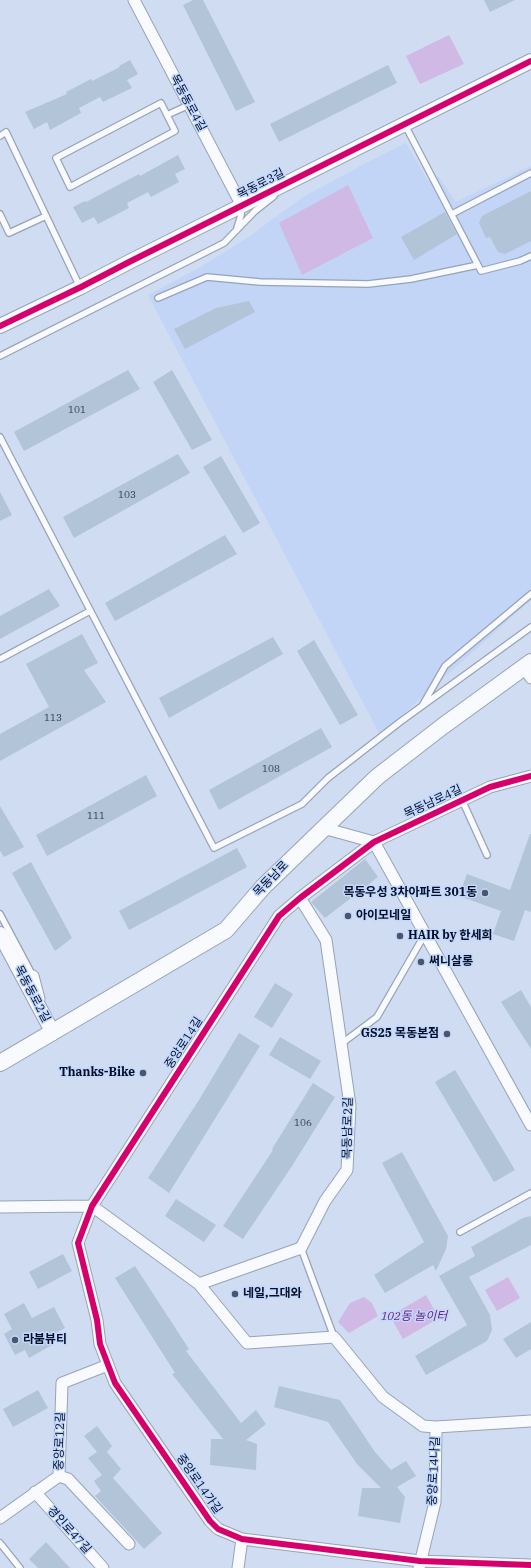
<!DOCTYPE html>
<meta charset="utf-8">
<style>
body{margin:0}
canvas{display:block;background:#d0dcf1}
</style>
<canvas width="531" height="1568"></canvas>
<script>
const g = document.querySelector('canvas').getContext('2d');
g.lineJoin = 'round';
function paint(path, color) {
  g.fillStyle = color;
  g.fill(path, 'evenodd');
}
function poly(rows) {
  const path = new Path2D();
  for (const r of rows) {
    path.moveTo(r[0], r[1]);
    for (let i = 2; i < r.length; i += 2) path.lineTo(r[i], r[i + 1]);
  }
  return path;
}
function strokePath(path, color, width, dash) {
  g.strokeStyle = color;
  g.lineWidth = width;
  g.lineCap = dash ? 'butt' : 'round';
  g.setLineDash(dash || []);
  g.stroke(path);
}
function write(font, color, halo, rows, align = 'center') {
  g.font = font + ' "IBM Plex Serif","Noto Sans KR",serif';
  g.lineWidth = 3;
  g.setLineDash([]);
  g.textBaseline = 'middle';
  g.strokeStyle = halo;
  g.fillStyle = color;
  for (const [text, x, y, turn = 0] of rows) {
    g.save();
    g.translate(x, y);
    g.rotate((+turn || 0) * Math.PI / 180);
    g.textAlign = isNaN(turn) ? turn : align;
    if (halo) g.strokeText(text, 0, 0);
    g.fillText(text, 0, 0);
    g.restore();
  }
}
paint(poly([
 [406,143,428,181,438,176,456,202,531,166,531,600,380,735,148,295,199,268,247,238,303,197,366,163]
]), '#c2d5f6');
paint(poly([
 [449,35,464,64,420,84,406,56],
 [348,185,373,238,302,275,279,223],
 [508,1277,520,1298,497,1311,485,1290],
 [426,1295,439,1318,403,1339,390,1316],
 [364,1297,372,1303,378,1316,349,1333,338,1322,350,1303]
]), '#d0b9e4');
paint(poly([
 [193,0,203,0,255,102,236,111,183,5],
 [484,0,515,0,490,12],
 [130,60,138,74,127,80,132,88,103,102,100,97,79,108,81,113,50,130,47,122,34,129,25,112,67,94,66,92,91,79,92,81,120,67,119,66],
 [388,65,397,83,279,142,270,124],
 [178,155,185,169,175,174,179,182,151,197,148,192,127,203,129,208,98,224,94,217,82,223,73,207,85,201,86,202,139,174,140,176],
 [531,191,531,241,505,254,498,252,490,237,486,238,479,223,482,216],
 [445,212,457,234,414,260,401,237],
 [249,301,255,312,185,349,174,329,216,308],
 [128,370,140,389,24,451,14,432],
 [172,370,212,440,192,450,153,382],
 [178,454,190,473,74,538,63,517],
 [221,456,260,523,243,533,203,467],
 [0,492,12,515,0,521],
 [225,535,237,554,115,621,105,603],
 [49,589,60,606,0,639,0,616],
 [82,634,98,663,84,670,106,702,0,761,0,734,49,707,26,664],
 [273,637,283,654,169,718,159,698],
 [314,640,358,715,340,725,297,651],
 [321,728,332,747,219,810,209,790],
 [146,775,157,796,47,856,36,835],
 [0,806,24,847,4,857,0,851],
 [530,834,531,834,531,912,525,910,514,941,493,934,501,911,459,896,467,874,510,890],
 [237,848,247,867,129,930,119,911],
 [365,859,378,877,325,918,311,902],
 [31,862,72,938,55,951,12,873],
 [275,983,293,994,272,1028,254,1017],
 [521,990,531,1007,531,1049,501,1002],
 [239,1033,260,1046,169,1193,148,1178,199,1100],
 [280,1037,321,1061,310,1079,269,1055],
 [455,1070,515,1170,494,1182,435,1082],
 [313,1083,335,1097,292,1166,243,1239,223,1226,273,1150,272,1149],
 [402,1152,448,1236,446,1249,436,1271,433,1265,385,1293,374,1275,424,1242,382,1163],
 [176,1199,216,1225,204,1242,165,1216],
 [531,1216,531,1245,469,1277,490,1315,492,1330,487,1341,426,1375,415,1356,467,1325,439,1276,475,1256,471,1247,523,1218],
 [63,1254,72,1271,38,1289,29,1272],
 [135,1266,189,1349,186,1351,241,1423,256,1410,266,1424,246,1440,257,1444,256,1470,210,1465,211,1439,223,1439,172,1374,175,1373,115,1278],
 [24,1303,32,1318,54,1307,65,1328,48,1337,52,1345,29,1358,25,1350,15,1355,4,1334,12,1329,4,1314],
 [531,1322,531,1349,516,1358,503,1339],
 [279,1386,340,1400,375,1452,391,1470,406,1461,416,1476,397,1487,405,1497,400,1523,358,1516,362,1488,381,1488,357,1464,328,1422,274,1407],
 [38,1390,48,1408,13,1427,3,1409],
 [97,1426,112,1446,107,1452,121,1469,113,1478,162,1533,144,1549,95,1496,101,1491,94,1481,102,1475,88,1458,97,1452,84,1436],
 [46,1542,70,1568,38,1568,29,1559]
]), '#b2c4d7');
const service = poly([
 [161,103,175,131,70,187,56,158,161,103],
 [167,115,189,105],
 [405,125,481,271,520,261,531,256],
 [0,136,6,132,80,287],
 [0,214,9,233,46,216],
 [452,214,531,173],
 [237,228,241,215,242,207],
 [158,298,207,277,260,282,368,284,411,279,478,265],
 [0,356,224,243,255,211,274,196],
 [0,437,214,848,302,804,328,778,400,722,531,627],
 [0,659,90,611],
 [422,706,445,666,531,594],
 [462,800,487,855],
 [0,914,33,976],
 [341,1044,377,1017,425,934],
 [460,1232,531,1193],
 [301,1248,334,1337],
 [0,1543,20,1568]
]);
const minor = poly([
 [134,0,242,206],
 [524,667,531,678],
 [531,776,490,787,374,842,300,898,279,916,92,1206,78,1243,97,1320,100,1344,115,1383,210,1521,218,1529,242,1539,420,1561,531,1565],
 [323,828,374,842,531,1125],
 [33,976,39,999],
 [92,1206,199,1284,247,1343,334,1337,383,1397,423,1426,436,1427,531,1421],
 [0,1207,92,1206],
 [199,1284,301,1248,325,1201,347,1170,350,1105,326,940,300,898],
 [59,1476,68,1479,129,1544],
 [35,1492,103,1568],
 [0,1518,59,1476,62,1383,108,1365],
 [238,1568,242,1539],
 [419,1568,435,1502,436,1427]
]);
const tertiary = poly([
 [0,326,81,287,131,261,531,61],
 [0,934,53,1033]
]);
const secondary = poly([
 [0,1063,226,930,263,887,377,777,443,726,531,662]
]);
strokePath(service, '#97a3b7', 8);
strokePath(minor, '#97a3b7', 13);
strokePath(tertiary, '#97a3b7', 16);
strokePath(secondary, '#97a3b7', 18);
strokePath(service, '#f8fafd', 5.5);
strokePath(minor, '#f8fafd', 11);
strokePath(tertiary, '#f8fafd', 14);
strokePath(secondary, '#f8fafd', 16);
strokePath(poly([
 [0,326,81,287,131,261,531,61],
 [531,776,490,787,374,842,300,898,279,916,92,1206,78,1243,97,1320,100,1344,115,1383,210,1521,218,1529,242,1539,420,1561,531,1565]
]), '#d6006c', 6);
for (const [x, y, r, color] of [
 [485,893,4,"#4b556b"],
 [348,916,4,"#4b556b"],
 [400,936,4,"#4b556b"],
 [421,962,4,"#4b556b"],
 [447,1034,4,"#4b556b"],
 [143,1073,4,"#4b556b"],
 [235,1294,4,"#4b556b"],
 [15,1340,4,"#4b556b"]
]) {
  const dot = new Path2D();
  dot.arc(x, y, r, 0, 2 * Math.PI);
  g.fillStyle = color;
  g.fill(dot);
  strokePath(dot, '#c2d8ff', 1.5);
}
write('10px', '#303c51', null, [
 ["101",77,410],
 ["103",127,495],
 ["113",53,718],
 ["108",271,769],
 ["111",96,816],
 ["106",303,1123]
]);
write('12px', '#030d23', '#c2d8ff', [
 ["목동동로4길",188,103,62],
 ["목동로3길",261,184,-27],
 ["목동남로4길",433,802,-25],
 ["목동남로",271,879,-46],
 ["목동동로2길",32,994,62],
 ["중앙로14길",184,1043,-57],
 ["목동남로2길",348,1128,-89],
 ["중앙로12길",60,1441,-88],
 ["중앙로14나길",434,1471,-87],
 ["중앙로14가길",199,1484,55],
 ["경인로47길",69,1530,48]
]);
write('bold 12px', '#030d23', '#c2d8ff', [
 ["목동우성 3차아파트 301동",477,893,"right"],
 ["아이모네일",356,916],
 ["HAIR by 한세희",408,936],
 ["써니살롱",429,962],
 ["GS25 목동본점",439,1034,"right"],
 ["Thanks-Bike",135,1073,"right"],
 ["네일,그대와",243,1294],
 ["라붐뷰티",23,1340]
], 'left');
write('italic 12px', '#742481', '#c2d8ff', [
 ["102동 놀이터",414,1317]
]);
</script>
